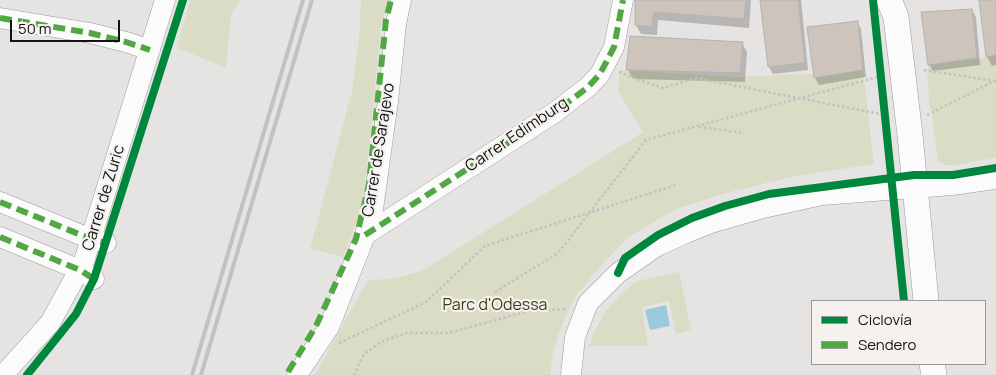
<!DOCTYPE html>
<meta charset="utf-8">
<style>
body{margin:0}
#map{position:relative;width:996px;height:375px;overflow:hidden;background:#e6e4e3;font-family:Manrope,sans-serif}
canvas{display:block}
.legend{position:absolute;left:811px;top:300px;width:175px;height:65px;box-sizing:border-box;background:#f4f1ef;border:1px solid #9a9897;margin:0;padding:6px 9px;list-style:none;font-size:15px;color:#141313}
.legend li{display:flex;align-items:center;gap:10px;height:25px}
.legend b{width:25px;border:1px solid #9a9897}
.scale{position:absolute;left:10px;top:20px;width:110px;height:22px;box-sizing:border-box;border:2px solid #141313;border-top:0;padding-left:6px;font-size:15px;line-height:18px;white-space:nowrap;color:#141313;-webkit-text-stroke:4px #f4f1ef;paint-order:stroke}
</style>
<div id="map">
<canvas width="996" height="375"></canvas>
<ul class="legend">
<li><b style="height:6px;background:#00873e"></b>Ciclovía</li>
<li><b style="height:6px;background:#51a842"></b>Sendero</li>
</ul>
<div class="scale">50 m</div>
</div>
<script>
const g = document.querySelector('canvas').getContext('2d');
g.lineJoin = 'round';
function paint(path, color) {
  g.fillStyle = color;
  g.fill(path, 'evenodd');
}
function poly(rows) {
  const path = new Path2D();
  for (const r of rows) {
    path.moveTo(r[0], r[1]);
    for (let i = 2; i < r.length; i += 2) path.lineTo(r[i], r[i + 1]);
  }
  return path;
}
function strokePath(path, color, width, dash) {
  g.strokeStyle = color;
  g.lineWidth = width;
  g.lineCap = dash ? 'butt' : 'round';
  g.setLineDash(dash || []);
  g.stroke(path);
}
function write(font, color, halo, rows, align = 'center') {
  g.font = font + ' Manrope,sans-serif';
  g.lineWidth = 4.5;
  g.setLineDash([]);
  g.textBaseline = 'middle';
  g.strokeStyle = halo;
  g.fillStyle = color;
  for (const [text, x, y, turn = 0] of rows) {
    g.save();
    g.translate(x, y);
    g.rotate((+turn || 0) * Math.PI / 180);
    g.textAlign = isNaN(turn) ? turn : align;
    if (halo) g.strokeText(text, 0, 0);
    g.fillText(text, 0, 0);
    g.restore();
  }
}
paint(poly([
 [190,0,240,0,231,15,226,68,177,48],
 [361,0,389,0,381,26,366,175,358,218,343,257,310,249,352,91,359,40],
 [996,56,996,158,955,165,945,165,938,161,932,116,933,115,931,115,933,114,932,109,930,110,927,75,929,75,928,65],
 [620,70,736,77,809,74,863,70,874,164,790,177,726,193,676,209,627,238,598,269,573,300,559,332,553,353,550,375,315,375,368,280,390,279,422,271,643,132,618,91],
 [679,272,691,330,676,334,669,301,642,307,648,346,589,346,595,330,606,311,620,295,637,281]
]), '#dadcc6');
paint(poly([
 [666,305,670,326,650,330,645,310]
]), '#9dc9df');
paint(poly([
 [636,0,751,0,749,28,658,20,657,35,641,34,636,25],
 [762,0,801,0,808,70,773,74,769,67],
 [981,0,996,0,996,65,992,66,987,57],
 [972,10,976,17,980,65,933,71,929,64],
 [857,22,861,29,866,77,819,85,815,78],
 [631,37,742,43,747,52,745,82,633,79,628,70]
]), '#0003');
const building = poly([
 [635,0,746,0,744,19,654,12,652,27,635,25,635,0],
 [760,0,798,0,805,63,768,67,760,0],
 [979,0,996,0,996,55,986,57,979,0],
 [972,9,977,58,928,65,921,12,972,9],
 [858,21,863,70,814,78,807,27,858,21],
 [630,36,743,42,740,73,626,70,630,36]
]);
paint(building, '#cdc5bb');
strokePath(building, '#b3b2b1', 1);
const minor = poly([
 [0,18,90,33,126,42,150,50],
 [0,202,91,239,106,243],
 [365,235,554,113,588,87,600,74,614,47,623,0],
 [0,237,80,270,94,279],
 [3,375,50,323,84,261,165,0],
 [297,375,329,327,365,235,373,209,388,101,396,24,401,0],
 [571,375,575,337,588,303,618,273,657,246,686,233,711,223,763,208,822,195,952,185,996,179]
]);
const major = poly([
 [889,0,896,17,910,135,926,301],
 [932,364,934,375]
]);
strokePath(minor, '#9a9998', 21);
strokePath(major, '#9a9998', 26);
strokePath(poly([
 [924,70,995,81],
 [619,72,631,77,663,88,696,78,885,115],
 [927,115,996,80],
 [699,127,744,133],
 [495,292,558,253,646,140,881,76],
 [339,343,426,302,485,246,676,185],
 [354,375,364,354,381,342,406,333,448,333,529,311,567,309]
]), '#c2c2c2', 2.5, [2.5, 2.5]);
strokePath(minor, '#fbfbfb', 20);
strokePath(major, '#fbfbfb', 25);
strokePath(poly([
 [192,375,303,0],
 [201,375,312,0]
]), '#c2c1c1', 4);
strokePath(poly([
 [0,18,90,33,126,42,150,50],
 [0,202,91,239,106,243],
 [365,235,554,113,588,87,600,74,614,47,623,0],
 [0,237,80,270,94,279],
 [288,372,316,326,356,239,369,184,386,20,391,0]
]), '#51a842', 6, [12, 6]);
strokePath(poly([
 [873,0,904,301],
 [618,273,625,258,658,235,692,218,725,206,769,194,914,175,953,175,996,168],
 [27,375,76,314,94,279,183,0]
]), '#00873e', 8);
write('16px', '#141313', '#f4f1ef', [
 ["Carrer Edimburg",517,135,-34],
 ["Carrer de Sarajevo",379,150,-81],
 ["Carrer de Zuric",104,198,-73]
]);
write('16px', '#3e4012', '#f4f1ef', [
 ["Parc d'Odessa",495,306]
]);
</script>
